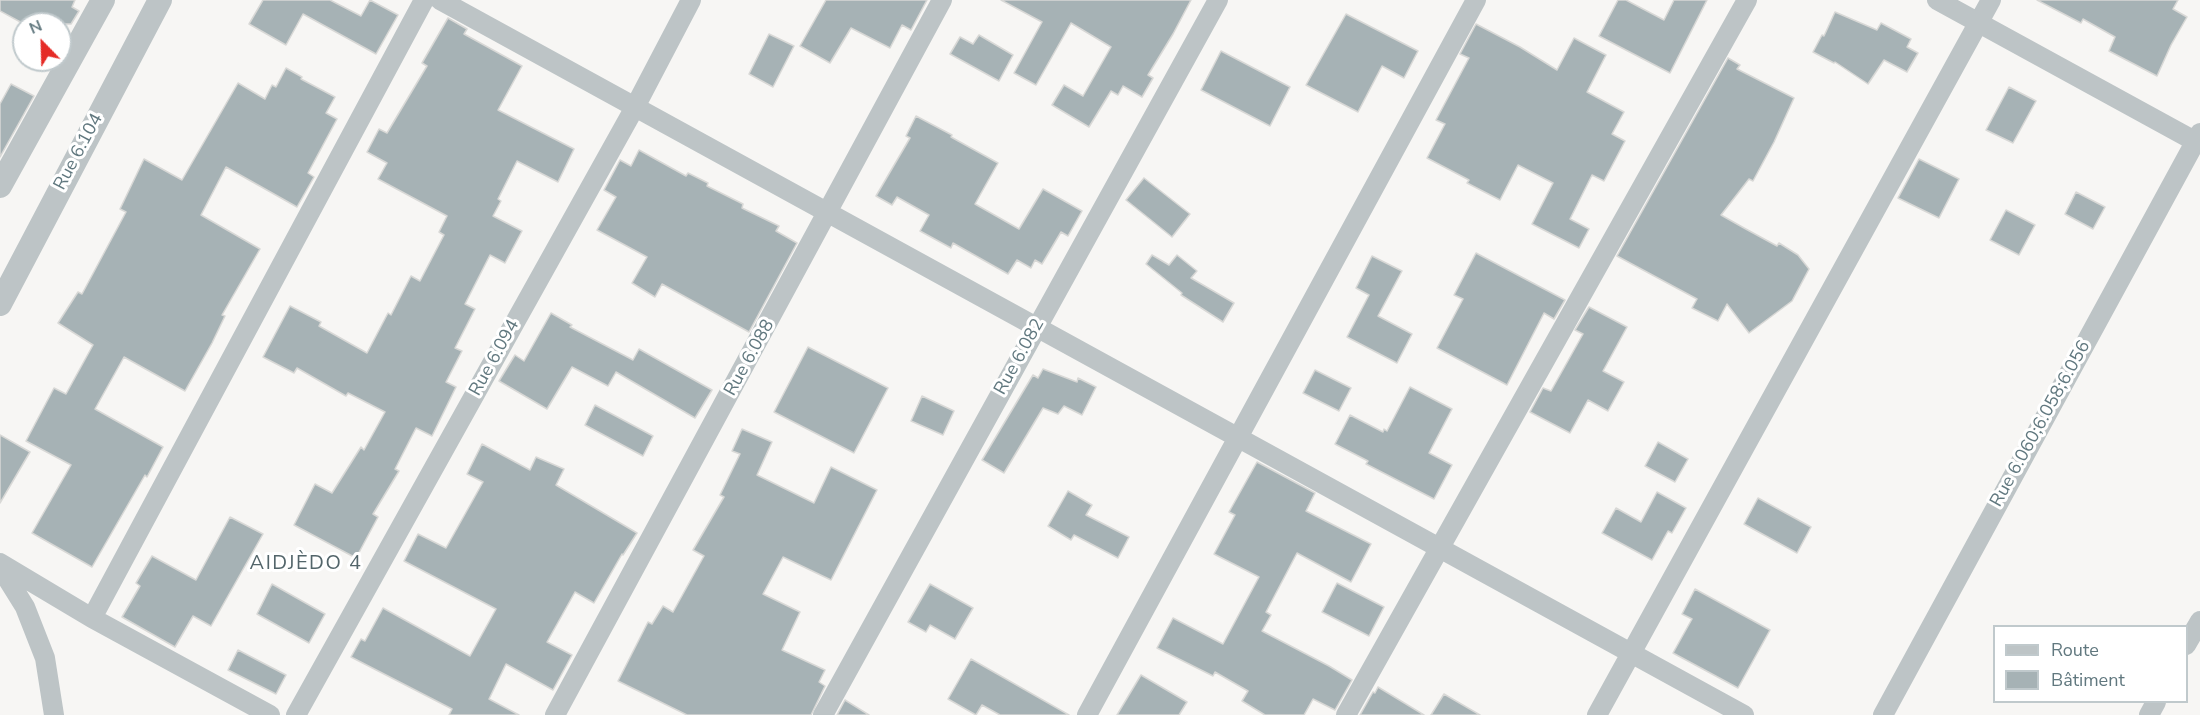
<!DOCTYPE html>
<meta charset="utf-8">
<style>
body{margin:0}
#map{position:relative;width:2200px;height:715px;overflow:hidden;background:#f7f6f4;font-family:"Nunito Sans",sans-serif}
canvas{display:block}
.legend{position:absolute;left:1993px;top:625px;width:195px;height:78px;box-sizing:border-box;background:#fff;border:2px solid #c0c9cc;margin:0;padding:8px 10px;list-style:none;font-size:18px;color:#61787f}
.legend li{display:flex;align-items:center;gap:12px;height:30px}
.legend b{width:30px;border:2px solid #c0c9cc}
.north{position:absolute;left:12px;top:12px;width:60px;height:60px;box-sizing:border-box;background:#fff;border:2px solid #c0c9cc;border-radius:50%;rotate:337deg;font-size:16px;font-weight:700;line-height:24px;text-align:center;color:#61787f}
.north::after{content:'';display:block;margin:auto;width:21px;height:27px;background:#e52b26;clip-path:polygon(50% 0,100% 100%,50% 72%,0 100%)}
</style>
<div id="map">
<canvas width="2200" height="715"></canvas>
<ul class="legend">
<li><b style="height:8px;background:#bdc4c6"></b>Route</li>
<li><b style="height:16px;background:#a6b2b5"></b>Bâtiment</li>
</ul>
<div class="north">N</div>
</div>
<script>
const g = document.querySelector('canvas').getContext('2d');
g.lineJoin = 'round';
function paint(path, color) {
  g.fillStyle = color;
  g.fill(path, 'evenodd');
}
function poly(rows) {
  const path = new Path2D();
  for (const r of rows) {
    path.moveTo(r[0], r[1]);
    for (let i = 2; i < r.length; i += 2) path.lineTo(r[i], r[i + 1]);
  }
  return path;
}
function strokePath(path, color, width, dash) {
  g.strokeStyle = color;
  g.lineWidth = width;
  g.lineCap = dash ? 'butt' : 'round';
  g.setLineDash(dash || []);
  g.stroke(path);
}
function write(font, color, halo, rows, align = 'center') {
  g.font = font + ' "Nunito Sans",sans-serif';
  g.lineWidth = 6;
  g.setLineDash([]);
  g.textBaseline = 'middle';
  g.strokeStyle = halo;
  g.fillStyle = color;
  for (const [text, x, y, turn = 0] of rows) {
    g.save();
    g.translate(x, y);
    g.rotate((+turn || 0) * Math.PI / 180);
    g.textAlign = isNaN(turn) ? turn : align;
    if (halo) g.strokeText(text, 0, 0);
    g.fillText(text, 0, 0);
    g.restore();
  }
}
const building = poly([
 [0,0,75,0,72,7,79,11,71,24,24,24,0,11,0,0],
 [263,0,330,0,361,16,370,0,398,15,376,54,303,14,286,45,249,24,263,0],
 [826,0,927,0,911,30,902,25,890,48,851,28,830,63,800,46,826,0],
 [1001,0,1191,0,1173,34,1148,75,1153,78,1142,97,1123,86,1118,95,1111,91,1089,127,1052,105,1064,85,1083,96,1111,47,1071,23,1036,85,1014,73,1042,22,1001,0],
 [1618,0,1626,0,1664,20,1674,0,1707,0,1670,73,1599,36,1618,0],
 [2037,0,2178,0,2173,9,2187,17,2171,45,2157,76,2109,51,2115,37,2083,19,2081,23,2037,0],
 [1835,12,1877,30,1881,23,1911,39,1907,47,1918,53,1907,72,1884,60,1868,84,1835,62,1834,63,1813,52,1822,35,1824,36,1835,12],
 [1346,14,1418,51,1404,78,1382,66,1358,112,1306,85,1346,14],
 [448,18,467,29,464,34,522,66,498,110,574,149,558,182,517,161,498,199,501,201,493,216,522,231,505,263,490,255,465,304,475,309,455,348,462,351,446,382,456,387,432,436,416,428,395,469,399,471,373,514,378,517,356,558,294,525,315,484,332,493,361,447,364,450,385,412,348,393,346,396,297,368,294,373,263,357,290,306,321,322,319,326,367,353,388,313,391,315,411,276,420,281,444,235,439,232,447,216,378,179,387,163,367,152,379,129,387,133,427,66,422,63,448,18],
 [1476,24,1520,47,1557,70,1574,38,1606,55,1587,92,1624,112,1612,134,1625,141,1604,181,1592,175,1570,219,1589,229,1579,248,1532,224,1553,183,1518,165,1500,200,1467,183,1469,180,1427,158,1445,124,1436,120,1469,58,1460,54,1476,24],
 [769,34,794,46,773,87,749,74,769,34],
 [979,35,1013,55,999,81,950,54,960,37,973,44,979,35],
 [1221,51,1290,87,1270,126,1201,90,1221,51],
 [1728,58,1740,65,1737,69,1794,98,1774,142,1753,181,1749,179,1721,215,1744,228,1777,246,1779,243,1798,255,1809,269,1792,301,1749,333,1727,304,1718,321,1692,308,1697,299,1617,256,1728,58],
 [286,68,302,77,301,79,335,97,326,113,337,119,308,173,314,177,297,207,226,167,201,215,260,249,222,315,225,316,212,343,185,391,124,357,95,409,163,447,147,477,145,475,92,567,32,533,71,465,26,441,54,388,66,394,93,345,58,323,78,292,82,294,126,212,120,209,144,159,182,180,238,83,265,99,272,85,276,87,286,68],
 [11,84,34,96,0,157,0,104,11,84],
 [2009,87,2036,101,2013,143,1986,130,2009,87],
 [916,116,952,135,951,137,998,163,975,204,1019,229,1043,189,1082,211,1068,236,1061,232,1042,264,1035,260,1031,268,1017,260,1008,274,953,243,951,248,920,231,929,215,897,197,892,205,876,196,910,138,906,136,916,116],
 [639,150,686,176,688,173,708,183,707,186,743,204,742,208,779,226,776,231,797,243,749,332,662,284,655,297,632,283,647,257,597,230,616,197,604,190,620,160,631,166,639,150],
 [1919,159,1959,179,1939,218,1898,198,1919,159],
 [1144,178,1190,214,1172,237,1126,200,1144,178],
 [2076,192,2105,207,2093,229,2065,214,2076,192],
 [2006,210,2035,225,2019,255,1990,240,2006,210],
 [1476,253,1565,300,1554,319,1544,313,1507,385,1437,348,1463,299,1454,295,1476,253],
 [1152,255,1169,265,1177,255,1197,271,1191,278,1234,303,1223,322,1181,295,1182,293,1146,264,1152,255],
 [1372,256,1402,271,1378,316,1412,334,1397,363,1347,337,1369,295,1356,288,1372,256],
 [1589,307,1627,327,1603,371,1624,382,1608,411,1588,400,1570,433,1530,412,1543,388,1551,391,1583,334,1575,330,1589,307],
 [551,313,572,325,570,327,633,360,639,349,712,390,695,418,616,372,608,386,572,367,547,409,499,381,515,355,524,361,551,313],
 [808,347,888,388,854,453,774,412,808,347],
 [1043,369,1077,382,1078,378,1096,387,1082,415,1064,406,1058,414,1043,408,1004,473,982,460,1033,375,1038,378,1043,369],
 [1315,370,1351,388,1339,411,1303,393,1315,370],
 [1410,387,1452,409,1429,453,1452,465,1434,499,1366,464,1368,461,1335,444,1350,415,1383,432,1384,429,1387,431,1410,387],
 [922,396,954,411,943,435,911,421,922,396],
 [595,405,653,436,643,456,585,425,595,405],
 [742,429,772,442,757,475,814,503,831,467,877,490,831,580,783,557,763,594,800,612,782,650,825,670,819,682,825,686,811,715,687,715,618,681,648,622,652,624,663,606,673,612,704,556,693,550,724,497,720,495,740,454,732,451,742,429],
 [0,435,30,452,0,503,0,435],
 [1658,442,1688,459,1675,482,1645,466,1658,442],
 [482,444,530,470,536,457,564,469,556,485,637,533,623,555,622,554,594,603,575,592,547,642,572,655,553,690,506,664,489,699,519,715,449,715,452,709,351,657,361,639,365,641,383,608,470,656,496,609,404,561,418,534,446,548,483,482,467,474,482,444],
 [1257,462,1315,493,1306,511,1371,544,1351,582,1297,553,1266,612,1271,615,1262,631,1329,666,1352,680,1335,710,1313,699,1304,715,1265,715,1242,701,1248,691,1215,672,1213,676,1157,648,1173,618,1223,644,1259,577,1214,554,1235,515,1229,512,1257,462],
 [1068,491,1092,505,1086,515,1129,537,1118,558,1074,535,1071,540,1048,526,1068,491],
 [1657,492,1686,508,1672,533,1668,531,1652,560,1602,533,1616,508,1641,522,1657,492],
 [1758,498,1811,527,1797,553,1744,524,1758,498],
 [230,517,263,534,211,626,193,616,175,647,122,617,140,586,136,583,152,556,196,580,230,517],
 [1337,583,1384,607,1369,636,1322,612,1337,583],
 [272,584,325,614,309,643,257,614,272,584],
 [930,584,973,608,955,639,930,625,926,632,908,622,930,584],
 [1695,589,1770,630,1738,688,1673,653,1692,619,1682,614,1695,589],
 [238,650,286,675,276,694,228,670,238,650],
 [971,659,1069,715,1000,715,982,705,976,715,948,699,971,659],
 [1141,675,1187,702,1179,715,1117,715,1141,675],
 [1378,687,1424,715,1360,715,1373,692,1375,693,1378,687],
 [1444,694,1480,715,1431,715,1444,694],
 [845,700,869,715,837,715,845,700]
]);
paint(building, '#a6b2b5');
strokePath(building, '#d8d8d6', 1.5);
strokePath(poly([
 [440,0,1744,715],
 [1937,0,2200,144],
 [0,563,92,618,270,715],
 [0,567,25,607,45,658,54,715],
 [92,618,424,0],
 [2186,645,2200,621],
 [296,715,635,107,691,0],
 [555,715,942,0],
 [823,715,1218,0],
 [1087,715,1476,0],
 [1346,715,1747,0],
 [1597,715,1991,0],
 [1883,715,2200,133],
 [2149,715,2156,702]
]), '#bdc4c6', 20);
strokePath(poly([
 [0,186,103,0],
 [0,304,160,0]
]), '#bdc4c6', 24);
write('18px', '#61787f', '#fff', [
 ["Rue 6.104",79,152,-62],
 ["Rue 6.082",1020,357,-61],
 ["Rue 6.094",495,358,-61],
 ["Rue 6.088",750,358,-61],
 ["Rue 6.060;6.058;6.056",2041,424,-61]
]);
g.letterSpacing = '1.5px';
write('20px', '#53656a', '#fff', [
 ["AIDJÈDO 4",306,564]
]);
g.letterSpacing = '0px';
</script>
